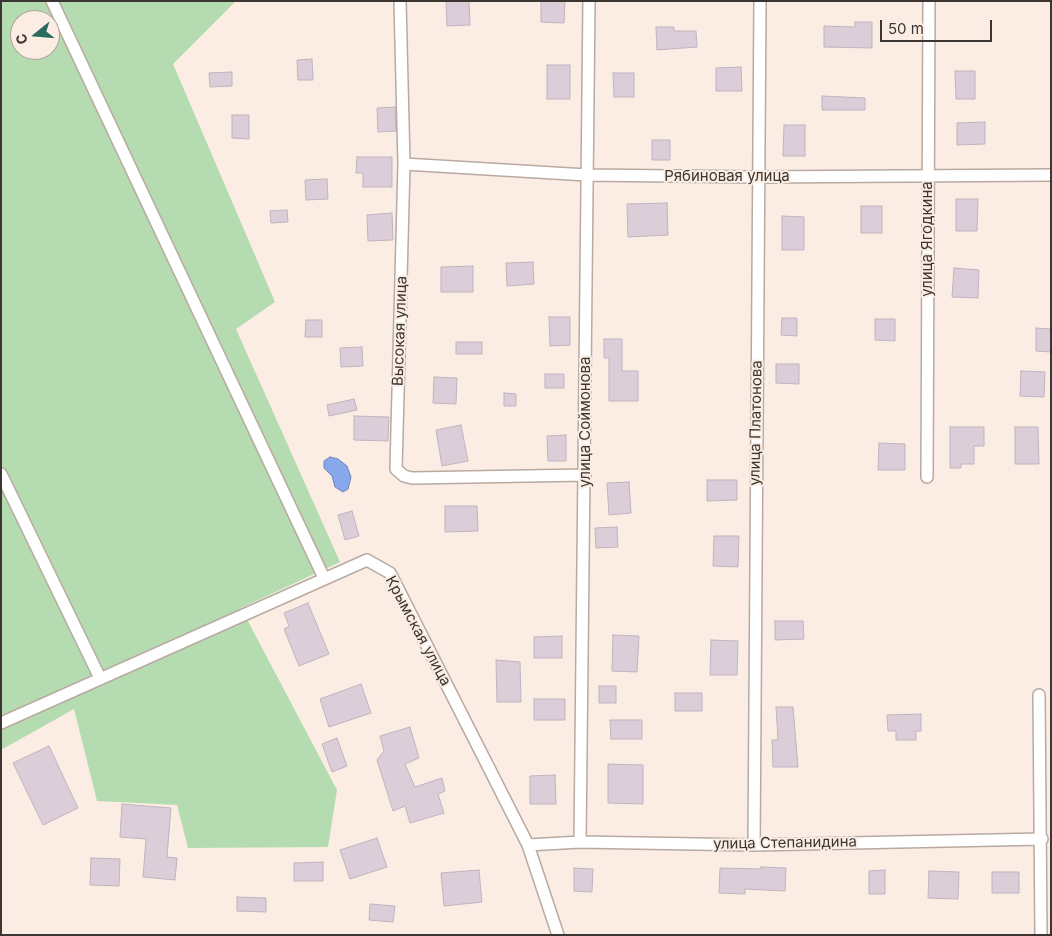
<!DOCTYPE html>
<meta charset="utf-8">
<style>
body{margin:0}
#map{position:relative;width:1052px;height:936px;overflow:hidden;background:#fbede3;font-family:Inter,sans-serif}
canvas{display:block}
.frame{position:absolute;inset:0;border:2px solid #3b3632;pointer-events:none}
.north{position:absolute;left:10px;top:10px;width:50px;height:50px;box-sizing:border-box;background:#fbede3;border:1px solid #aea49c;border-radius:50%;rotate:253deg;font-size:14px;font-weight:700;line-height:20px;text-align:center;color:#3b3632}
.north::after{content:'';display:block;margin:auto;width:18px;height:22px;background:#296c5d;clip-path:polygon(50% 0,100% 100%,50% 72%,0 100%)}
.scale{position:absolute;left:880px;top:20px;width:112px;height:22px;box-sizing:border-box;border:2px solid #3b3632;border-top:0;padding-left:6px;font-size:15px;line-height:18px;white-space:nowrap;color:#3b3632;-webkit-text-stroke:4px #fbede3;paint-order:stroke}
</style>
<div id="map">
<canvas width="1052" height="936"></canvas>
<div class="frame"></div>
<div class="north">С</div>
<div class="scale">50 m</div>
</div>
<script>
const g = document.querySelector('canvas').getContext('2d');
g.lineJoin = 'round';
function paint(path, color) {
  g.fillStyle = color;
  g.fill(path, 'evenodd');
}
function poly(rows) {
  const path = new Path2D();
  for (const r of rows) {
    path.moveTo(r[0], r[1]);
    for (let i = 2; i < r.length; i += 2) path.lineTo(r[i], r[i + 1]);
  }
  return path;
}
function strokePath(path, color, width, dash) {
  g.strokeStyle = color;
  g.lineWidth = width;
  g.lineCap = dash ? 'butt' : 'round';
  g.setLineDash(dash || []);
  g.stroke(path);
}
function write(font, color, halo, rows, align = 'center') {
  g.font = font + ' Inter,sans-serif';
  g.lineWidth = 4;
  g.setLineDash([]);
  g.textBaseline = 'middle';
  g.strokeStyle = halo;
  g.fillStyle = color;
  for (const [text, x, y, turn = 0] of rows) {
    g.save();
    g.translate(x, y);
    g.rotate((+turn || 0) * Math.PI / 180);
    g.textAlign = isNaN(turn) ? turn : align;
    if (halo) g.strokeText(text, 0, 0);
    g.fillText(text, 0, 0);
    g.restore();
  }
}
paint(poly([
 [1,1,236,1,173,64,275,302,236,329,340,562,241,608,337,790,328,847,188,848,177,805,97,801,74,709,1,750],
 [20,20,50,20,50,50,20,50]
]), '#b5dcb1');
const water = poly([
 [330,457,338,459,347,466,351,477,348,489,343,492,335,487,332,476,324,468,324,461,330,457]
]);
paint(water, '#87a8ea');
strokePath(water, '#7086b3', 1);
const building = poly([
 [446,1,469,1,470,25,447,26,446,1],
 [541,1,565,1,564,23,541,22,541,1],
 [855,22,872,22,872,48,824,47,824,26,855,27,855,22],
 [656,27,674,27,674,31,696,31,697,47,657,50,656,27],
 [312,59,313,80,298,80,297,60,312,59],
 [547,65,570,65,570,99,547,99,547,65],
 [741,67,742,91,716,91,716,68,741,67],
 [955,71,975,71,975,99,956,99,955,71],
 [232,72,232,86,210,87,209,73,232,72],
 [613,73,634,73,634,97,614,97,613,73],
 [822,96,865,98,865,110,822,110,822,96],
 [395,107,396,131,378,132,377,108,395,107],
 [232,115,249,115,249,139,232,138,232,115],
 [985,122,985,144,957,145,957,123,985,122],
 [784,125,805,125,805,156,783,156,784,125],
 [652,140,670,140,670,160,652,160,652,140],
 [357,157,392,157,392,187,363,187,363,173,356,173,357,157],
 [327,179,328,199,306,200,305,180,327,179],
 [956,199,978,199,977,231,956,231,956,199],
 [667,203,668,235,628,237,627,204,667,203],
 [861,206,882,206,882,233,861,233,861,206],
 [287,210,288,222,271,223,270,211,287,210],
 [392,213,393,240,368,241,367,215,392,213],
 [782,216,804,217,804,250,782,250,782,216],
 [533,262,534,284,507,286,506,263,533,262],
 [473,266,473,292,441,292,441,267,473,266],
 [954,268,979,270,978,298,952,297,954,268],
 [549,317,570,317,570,345,550,346,549,317],
 [782,318,797,318,797,336,781,335,782,318],
 [875,319,895,319,895,341,875,340,875,319],
 [306,320,322,320,322,337,305,337,306,320],
 [1036,328,1051,329,1051,352,1036,351,1036,328],
 [604,339,622,339,622,371,638,371,638,401,609,401,609,358,604,358,604,339],
 [456,342,482,342,482,354,456,354,456,342],
 [362,347,363,366,341,367,340,348,362,347],
 [776,364,799,364,799,384,776,383,776,364],
 [1021,371,1045,372,1044,397,1020,396,1021,371],
 [545,374,564,374,564,388,545,388,545,374],
 [434,377,457,378,456,404,433,403,434,377],
 [504,393,516,394,516,406,504,406,504,393],
 [354,399,357,410,329,416,327,405,354,399],
 [354,416,389,417,388,441,354,440,354,416],
 [461,425,468,461,442,466,436,430,461,425],
 [950,427,984,427,984,446,974,446,974,464,961,464,961,468,950,468,950,427],
 [1015,427,1038,427,1039,464,1015,464,1015,427],
 [566,435,566,461,548,461,547,436,566,435],
 [879,443,905,444,905,470,878,470,879,443],
 [707,480,737,480,737,500,707,501,707,480],
 [629,482,631,513,609,515,607,483,629,482],
 [445,506,477,506,478,531,445,532,445,506],
 [352,511,359,536,345,540,338,515,352,511],
 [617,527,618,547,596,548,595,528,617,527],
 [714,536,739,536,738,567,713,566,714,536],
 [308,603,329,654,299,666,284,629,289,626,284,613,308,603],
 [775,621,803,621,804,639,775,640,775,621],
 [613,635,639,636,637,672,612,671,613,635],
 [562,636,562,658,534,658,534,637,562,636],
 [711,640,738,641,737,675,710,675,711,640],
 [496,660,520,662,521,702,497,702,496,660],
 [361,684,371,713,329,727,320,699,361,684],
 [599,686,616,686,616,703,599,703,599,686],
 [675,693,702,693,702,711,675,711,675,693],
 [534,699,565,699,565,720,534,720,534,699],
 [776,707,793,707,798,767,773,767,772,740,778,740,776,707],
 [921,714,921,731,916,731,916,740,896,740,896,731,888,731,887,715,921,714],
 [610,720,642,720,642,739,611,739,610,720],
 [410,727,419,758,405,764,415,787,442,778,445,791,438,794,444,813,410,823,405,806,393,811,377,760,384,751,380,736,410,727],
 [337,738,347,766,332,772,322,744,337,738],
 [49,746,78,808,43,825,13,763,49,746],
 [608,764,643,765,643,804,608,803,608,764],
 [555,775,556,804,530,804,530,776,555,775],
 [122,804,171,808,167,857,177,858,175,880,143,877,146,839,120,837,122,804],
 [377,838,387,867,350,879,340,850,377,838],
 [91,858,120,859,119,886,90,885,91,858],
 [323,862,323,881,294,881,294,863,323,862],
 [761,867,786,868,785,891,745,889,745,894,719,893,720,868,761,869,761,867],
 [574,868,593,869,592,892,574,891,574,868],
 [479,870,482,902,444,906,441,873,479,870],
 [885,870,885,894,869,894,869,871,885,870],
 [929,871,959,872,958,899,928,898,929,871],
 [992,872,1019,872,1019,893,992,893,992,872],
 [237,897,266,898,266,912,237,911,237,897],
 [370,904,395,906,393,922,369,920,370,904]
]);
paint(building, '#dbced9');
strokePath(building, '#c0b3be', 1);
const street = poly([
 [52,1,324,578],
 [400,1,404,164,396,469,404,476,412,478,585,475],
 [404,164,587,175,758,177,1051,175],
 [1,474,100,678],
 [927,477,929,1],
 [1039,695,1041,935],
 [1,723,367,560,390,573,528,845,558,935],
 [580,842,589,1],
 [528,845,580,842,754,845,1042,839],
 [754,845,760,1]
]);
strokePath(street, '#b8aaa1', 14);
strokePath(street, '#fff', 11);
write('15px', '#3b3632', '#fbede3', [
 ["Рябиновая улица",727,176],
 ["улица Ягодкина",927,239,-90],
 ["Высокая улица",400,331,-88],
 ["улица Соймонова",585,422,-90],
 ["улица Платонова",756,423,-89],
 ["Крымская улица",418,631,62],
 ["улица Степанидина",785,843,-1]
]);
</script>
